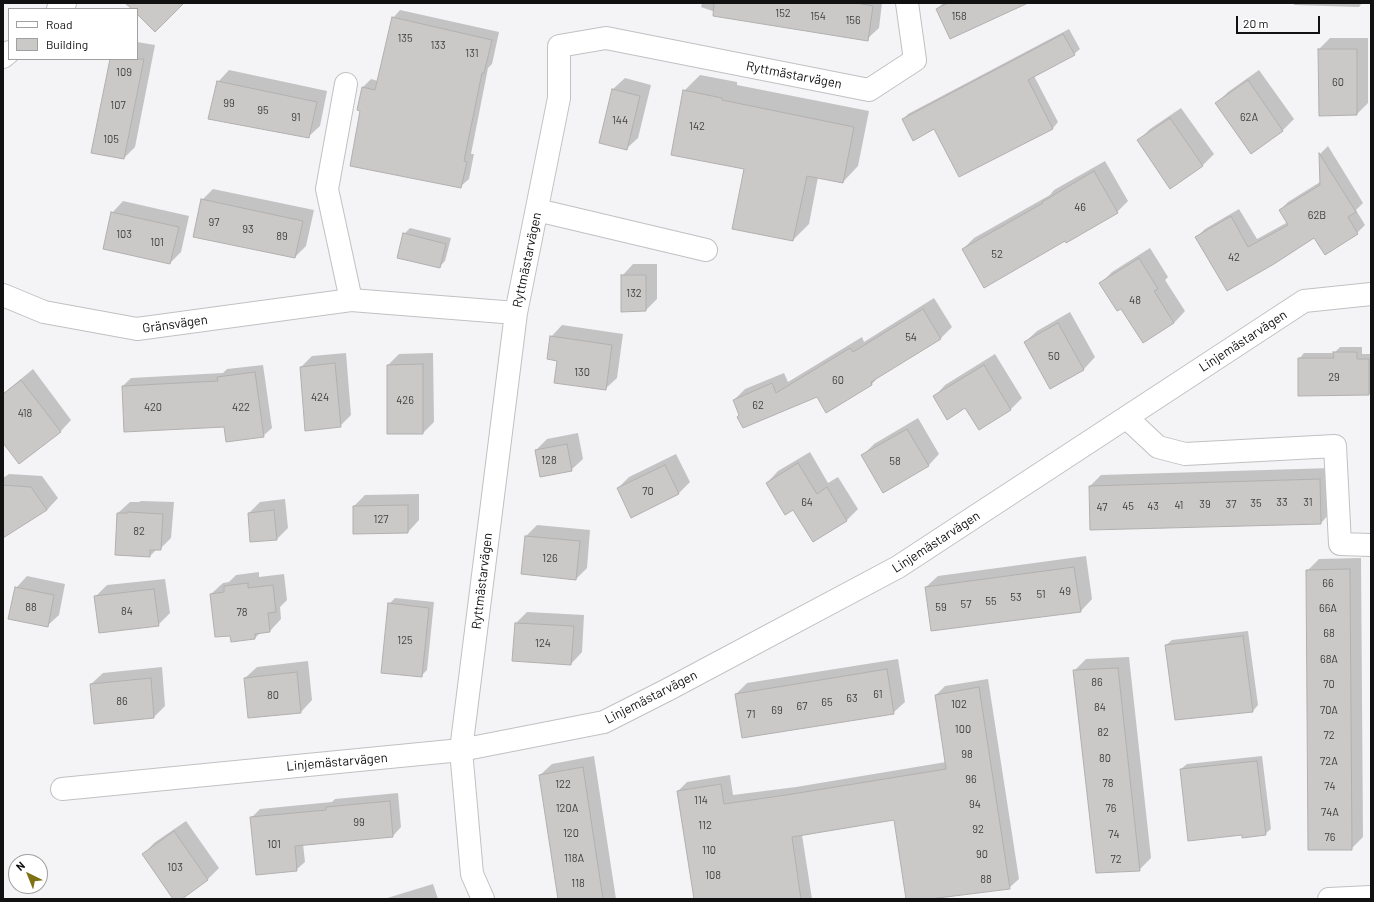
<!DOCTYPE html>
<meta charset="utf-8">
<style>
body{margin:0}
#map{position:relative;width:1374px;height:902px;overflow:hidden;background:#f4f4f6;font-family:Barlow,sans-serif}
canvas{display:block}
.frame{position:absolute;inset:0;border:4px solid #111112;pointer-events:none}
.legend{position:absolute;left:8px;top:8px;width:130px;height:52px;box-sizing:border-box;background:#fff;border:1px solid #a0a0a0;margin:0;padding:5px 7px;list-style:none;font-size:12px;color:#111112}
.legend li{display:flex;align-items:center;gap:8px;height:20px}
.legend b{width:20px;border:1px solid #a0a0a0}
.north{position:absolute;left:8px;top:854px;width:40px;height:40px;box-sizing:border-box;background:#fff;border:1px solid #a0a0a0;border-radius:50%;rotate:317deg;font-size:11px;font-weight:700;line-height:16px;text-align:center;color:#111112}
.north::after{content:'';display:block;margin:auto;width:14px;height:18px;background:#7d7111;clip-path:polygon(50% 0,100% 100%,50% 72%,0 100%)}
.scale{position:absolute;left:1236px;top:16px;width:84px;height:18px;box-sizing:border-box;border:2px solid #111112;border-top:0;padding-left:5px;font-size:12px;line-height:14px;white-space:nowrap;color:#111112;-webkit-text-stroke:3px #fff;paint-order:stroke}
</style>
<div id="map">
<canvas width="1374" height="902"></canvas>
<div class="frame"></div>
<ul class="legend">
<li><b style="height:5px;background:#fff"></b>Road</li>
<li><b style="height:11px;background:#cbc9c8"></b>Building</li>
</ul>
<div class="north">N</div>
<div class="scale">20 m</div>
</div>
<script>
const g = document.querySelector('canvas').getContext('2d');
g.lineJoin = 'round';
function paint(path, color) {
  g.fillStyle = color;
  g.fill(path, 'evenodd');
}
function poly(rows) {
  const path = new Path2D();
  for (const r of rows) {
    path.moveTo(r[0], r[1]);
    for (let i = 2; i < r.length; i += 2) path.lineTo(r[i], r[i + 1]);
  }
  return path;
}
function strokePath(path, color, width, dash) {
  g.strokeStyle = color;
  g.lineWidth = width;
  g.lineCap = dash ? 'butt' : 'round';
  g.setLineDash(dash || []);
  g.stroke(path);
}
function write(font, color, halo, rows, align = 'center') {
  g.font = font + ' Barlow,sans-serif';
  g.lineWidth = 3;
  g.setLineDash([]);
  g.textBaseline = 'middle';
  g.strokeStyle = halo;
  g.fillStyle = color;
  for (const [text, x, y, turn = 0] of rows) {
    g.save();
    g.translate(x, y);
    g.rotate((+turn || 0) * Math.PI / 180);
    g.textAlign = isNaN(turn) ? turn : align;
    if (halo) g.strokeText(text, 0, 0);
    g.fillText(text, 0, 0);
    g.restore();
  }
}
paint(poly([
 [702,3,882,3,879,28,867,39,733,18,701,7],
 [943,3,1025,3,937,9],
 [1294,3,1362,3,1359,7,1294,5],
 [400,10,499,32,492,64,488,68,471,154,474,154,469,179,461,186,362,110,358,109,363,87,371,79,378,81,393,18],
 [1069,29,1080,49,1074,54,1034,76,1058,122,1053,128,959,176,934,128,903,120,908,114],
 [1330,38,1368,38,1368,103,1357,114,1319,49],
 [137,42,155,45,135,147,124,158,111,59,137,59],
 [229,70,327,91,320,126,308,137,218,82],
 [1259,70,1294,119,1283,130,1251,153,1217,103,1228,92],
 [700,75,737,82,737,85,869,111,858,166,843,182,818,177,809,224,793,240,745,168,684,91],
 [625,78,651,85,638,138,626,149,613,89],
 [1181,108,1214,154,1202,166,1138,141,1150,129],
 [1328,146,1363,203,1356,210,1365,225,1357,233,1315,237,1273,263,1197,237,1205,229,1239,209,1257,239,1288,222,1280,210,1288,202,1320,182,1320,154],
 [1105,161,1128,201,1117,212,1065,240,963,249,974,238,1050,195,1054,190],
 [213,189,314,210,306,246,295,257,202,200],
 [123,201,189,216,181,252,170,263,112,213],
 [410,228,451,238,445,261,439,267,404,234],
 [1150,248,1168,277,1165,280,1185,311,1174,323,1143,342,1122,307,1101,283,1112,272],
 [633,264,657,264,657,299,646,310,622,276],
 [934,298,952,327,941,338,880,375,872,384,827,411,818,396,740,415,734,400,745,389,784,373,788,382,862,337,864,342],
 [1070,312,1095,357,1084,369,1051,388,1025,342,1037,331],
 [562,325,623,334,617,378,605,389,558,360,551,337],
 [1340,347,1362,347,1362,354,1371,354,1371,392,1369,394,1299,359,1304,353,1334,353],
 [346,353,351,415,340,426,301,367,312,356],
 [433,353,434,422,423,433,388,365,399,354],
 [995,354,1022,398,1011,409,979,429,966,407,934,397,945,385],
 [263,365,272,428,263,436,225,426,123,386,131,378,223,373,227,369],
 [33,369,71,420,60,432,3,441,3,394],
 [918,418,939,454,928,466,863,455,874,444],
 [578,433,583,459,571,470,536,450,547,439],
 [810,452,828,483,838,477,858,509,847,520,794,509,767,483,778,471],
 [676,454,690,482,678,494,618,488,629,477],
 [1331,468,1332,511,1321,523,1091,529,1090,486,1101,475],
 [9,474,42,476,58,498,47,510,3,537,3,478],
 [419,494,419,520,408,532,354,506,365,495],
 [285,499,288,528,277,539,251,541,249,513,260,502],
 [141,501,174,502,171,538,160,549,157,549,150,556,116,554,118,513,130,502,139,502],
 [537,525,590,530,587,568,576,579,525,537],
 [1086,556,1092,599,1081,611,926,587,938,576],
 [1361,558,1363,837,1351,849,1307,571,1319,559],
 [259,572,259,577,284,574,287,600,280,607,281,619,270,631,261,632,255,638,231,634,211,594,223,583,229,582,236,575],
 [27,576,65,584,59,615,47,626,16,588],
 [165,579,170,613,158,625,95,597,107,585],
 [395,598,434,602,427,670,421,676,389,604],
 [527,612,584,615,582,652,571,664,516,623],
 [1248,631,1258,705,1253,711,1166,645,1172,640],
 [1129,657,1151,858,1139,870,1074,671,1086,659],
 [898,659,905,702,893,713,736,694,747,683],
 [308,661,312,700,301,712,249,717,245,678,257,667],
 [162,667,165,706,154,717,91,684,103,673],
 [988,679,1019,879,1009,888,941,897,939,899,907,899,895,819,802,835,812,899,695,899,678,791,687,782,730,775,733,795,796,787,946,762,936,695,945,686],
 [594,756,616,899,559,899,540,775,552,764],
 [1262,756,1271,829,1265,834,1243,834,1181,769,1187,764],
 [398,793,401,827,393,836,303,844,305,862,296,870,251,818,260,809,332,802,335,799],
 [186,821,219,868,208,879,180,899,175,899,143,855,154,843],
 [433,884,438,899,384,899]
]), '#0003');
const building = poly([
 [125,3,184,3,155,32,137,14,137,9,132,9,125,3],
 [714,3,856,3,873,6,868,41,713,16,714,3],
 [948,3,1028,3,950,39,936,9,948,3],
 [392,17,492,40,484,73,482,73,464,161,467,162,461,188,350,166,360,111,357,110,362,87,375,90,392,17],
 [1063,34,1075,55,1028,80,1053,129,959,177,934,129,913,141,902,119,1063,34],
 [1318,49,1357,49,1357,115,1319,116,1318,49],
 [110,59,144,59,124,159,91,153,110,59],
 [1248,80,1283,131,1251,154,1215,103,1248,80],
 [217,81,317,102,309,138,208,119,217,81],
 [612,89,640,96,627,150,599,143,612,89],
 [683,90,722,98,722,100,854,127,843,183,807,176,793,241,732,229,744,169,671,155,683,90],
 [1170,118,1203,166,1170,189,1137,140,1170,118],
 [1319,153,1356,212,1348,217,1358,234,1325,255,1314,238,1274,264,1227,291,1195,237,1231,216,1248,247,1288,225,1279,210,1320,185,1319,153],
 [1094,171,1118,213,1066,243,1065,241,984,288,962,249,1043,203,1042,202,1094,171],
 [201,199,303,221,295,258,193,237,201,199],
 [111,212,179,227,170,264,103,249,111,212],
 [403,233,446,244,440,268,397,258,403,233],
 [1139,258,1158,289,1154,291,1174,323,1143,343,1121,309,1117,311,1099,283,1139,258],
 [621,275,646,275,646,311,621,312,621,275],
 [923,309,941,339,871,382,872,385,826,413,817,397,743,428,737,417,739,415,733,400,772,383,776,393,850,348,853,352,923,309],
 [1058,323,1084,370,1050,389,1024,342,1058,323],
 [550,336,612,345,606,390,554,383,557,361,547,359,550,336],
 [1333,352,1357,352,1357,359,1369,359,1369,395,1298,396,1298,358,1334,358,1333,352],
 [335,363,341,427,305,431,300,367,335,363],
 [423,364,423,434,387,434,387,365,423,364],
 [984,365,1011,410,979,430,965,408,947,420,933,396,984,365],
 [255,372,264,437,226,442,224,427,124,432,122,386,218,381,217,377,255,372],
 [21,380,61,432,19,464,3,443,3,394,21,380],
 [907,429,929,466,883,493,861,455,907,429],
 [567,444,572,471,540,477,535,450,567,444],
 [798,463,817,494,827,487,847,521,813,542,793,510,785,515,766,483,798,463],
 [665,465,679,494,631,518,617,488,665,465],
 [1320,479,1321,524,1090,530,1089,486,1320,479],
 [3,485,31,487,47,510,3,538,3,485],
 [408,505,408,533,353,534,353,506,408,505],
 [274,510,277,540,250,542,248,513,274,510],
 [128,512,163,514,161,550,150,550,150,557,115,555,117,513,128,513,128,512],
 [525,536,580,541,576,580,521,574,525,536],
 [1074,567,1081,612,931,631,925,587,1074,567],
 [1350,569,1352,850,1308,850,1306,570,1350,569],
 [248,583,248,588,273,585,276,612,268,613,270,632,255,634,255,639,231,642,230,636,215,637,210,594,224,592,224,586,248,583],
 [15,587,54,595,48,627,8,619,15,587],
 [154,589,159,626,99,633,94,596,154,589],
 [388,603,429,608,422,677,381,673,388,603],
 [515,623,574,626,571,665,512,661,515,623],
 [1243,636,1253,712,1175,720,1165,645,1243,636],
 [1118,668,1140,871,1096,873,1073,670,1118,668],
 [887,669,894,714,742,738,735,694,887,669],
 [297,672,301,713,248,718,244,678,297,672],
 [151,678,154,718,94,724,90,684,151,678],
 [979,687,1010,889,930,899,906,899,894,820,792,837,801,899,694,899,677,791,721,784,724,804,786,795,946,769,935,695,979,687],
 [1257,761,1266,835,1242,838,1242,835,1188,841,1180,769,1257,761],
 [583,767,603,899,558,899,539,775,583,767],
 [390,801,393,837,295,846,297,871,256,875,250,817,326,810,326,807,390,801],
 [174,831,208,880,182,899,173,899,142,854,174,831]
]);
paint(building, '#cbc9c8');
strokePath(building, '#b2b0af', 1);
const street = poly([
 [58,9,65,3],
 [3,57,9,52],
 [537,210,706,250],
 [3,295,44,312,137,329,351,300,327,189,346,84],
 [351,300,516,313],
 [1127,418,1158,447,1185,454,1335,446,1340,544,1371,545],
 [62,789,461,750,604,722,669,689,898,567,1304,301,1371,294],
 [483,899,472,874,461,750,516,313,559,98,559,46,606,38,869,90,915,60,907,3],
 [1329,899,1371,897]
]);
strokePath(street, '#c1c1c3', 24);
strokePath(street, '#fff', 22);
write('11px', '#403f40', null, [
 ["152",783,13],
 ["154",818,16],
 ["158",959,16],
 ["156",853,20],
 ["135",405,38],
 ["133",438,45],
 ["131",472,53],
 ["109",124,72],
 ["60",1338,82],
 ["99",229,103],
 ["107",118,105],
 ["95",263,110],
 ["91",296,117],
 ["62A",1249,117],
 ["144",620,120],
 ["142",697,126],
 ["105",111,139],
 ["46",1080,207],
 ["62B",1317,215],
 ["97",214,222],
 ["93",248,229],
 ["103",124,234],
 ["89",282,236],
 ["101",157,242],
 ["52",997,254],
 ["42",1234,257],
 ["132",634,293],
 ["48",1135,300],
 ["54",911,337],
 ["50",1054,356],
 ["130",582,372],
 ["29",1334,377],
 ["60",838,380],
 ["424",320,397],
 ["426",405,400],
 ["62",758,405],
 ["420",153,407],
 ["422",241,407],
 ["418",25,413],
 ["128",549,460],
 ["58",895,461],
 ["70",648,491],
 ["64",807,502],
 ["33",1282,502],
 ["31",1308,502],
 ["35",1256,503],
 ["39",1205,504],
 ["37",1231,504],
 ["41",1179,505],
 ["45",1128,506],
 ["43",1153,506],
 ["47",1102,507],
 ["127",381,519],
 ["82",139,531],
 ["126",550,558],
 ["66",1328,583],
 ["49",1065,591],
 ["51",1041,594],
 ["53",1016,597],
 ["55",991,601],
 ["57",966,604],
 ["88",31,607],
 ["59",941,607],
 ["66A",1328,608],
 ["84",127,611],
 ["78",242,612],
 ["68",1329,633],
 ["125",405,640],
 ["124",543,643],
 ["68A",1329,659],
 ["86",1097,682],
 ["70",1329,684],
 ["61",878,694],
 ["80",273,695],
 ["63",852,698],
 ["86",122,701],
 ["65",827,702],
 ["102",959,704],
 ["67",802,706],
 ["84",1100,707],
 ["69",777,710],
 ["70A",1329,710],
 ["71",751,714],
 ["100",963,729],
 ["82",1103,732],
 ["72",1329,735],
 ["98",967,754],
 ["80",1105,758],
 ["72A",1329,761],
 ["96",971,779],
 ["78",1108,783],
 ["122",563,784],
 ["74",1330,786],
 ["114",701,800],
 ["94",975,804],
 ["120A",567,808],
 ["76",1111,808],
 ["74A",1330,812],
 ["99",359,822],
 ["112",705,825],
 ["92",978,829],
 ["120",571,833],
 ["74",1114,834],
 ["76",1330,837],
 ["101",274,844],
 ["110",709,850],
 ["90",982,854],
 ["118A",574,858],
 ["72",1116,859],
 ["103",175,867],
 ["108",713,875],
 ["88",986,879],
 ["118",578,883]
]);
write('13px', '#111112', '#fff', [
 ["Ryttmästarvägen",794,75,11],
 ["Ryttmästarvägen",527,260,-78],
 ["Gränsvägen",175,324,-8],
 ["Linjemästarvägen",1243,341,-33],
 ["Linjemästarvägen",936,542,-33],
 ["Ryttmästarvägen",482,581,-83],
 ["Linjemästarvägen",651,697,-27],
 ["Linjemästarvägen",337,762,-5]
]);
</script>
